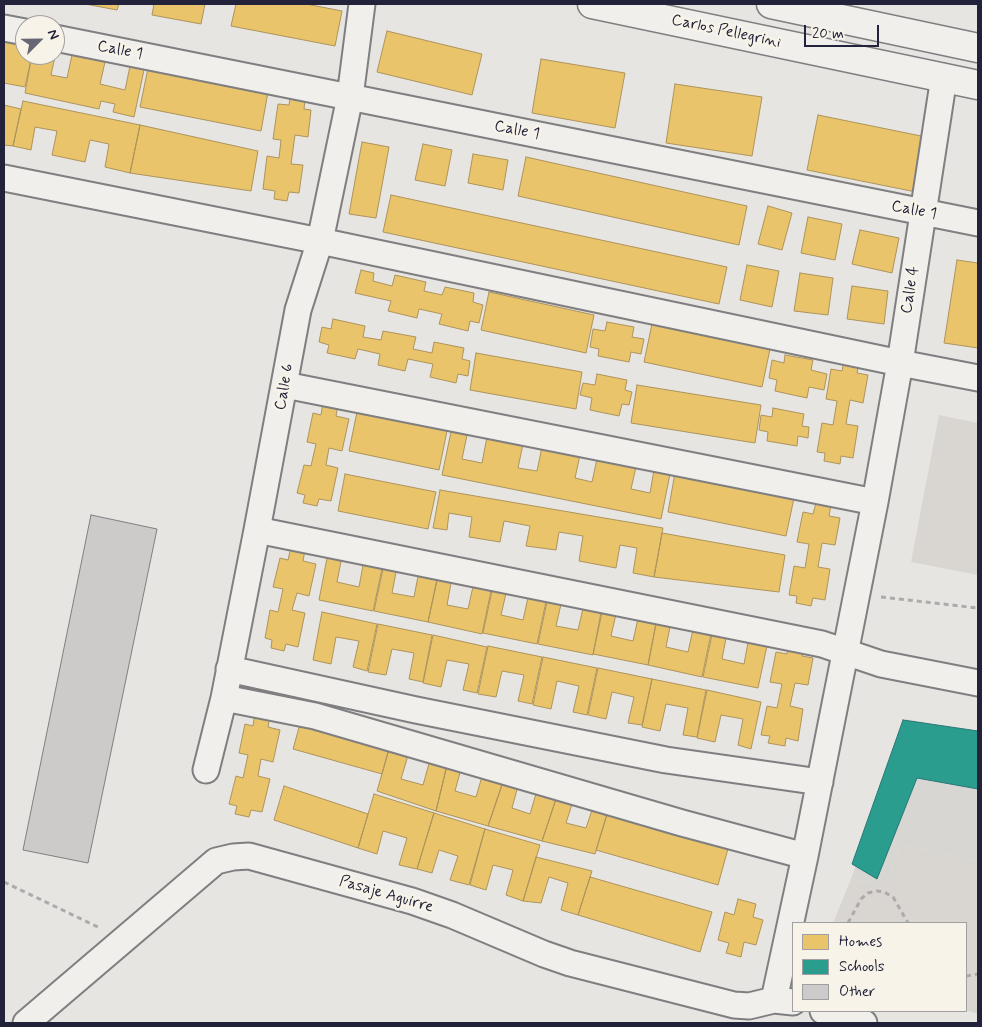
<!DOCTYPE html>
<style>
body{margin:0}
#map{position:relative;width:982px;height:1027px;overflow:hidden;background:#e7e5e1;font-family:Mynerve,sans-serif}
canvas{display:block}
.frame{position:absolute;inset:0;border:5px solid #22223b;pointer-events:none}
.legend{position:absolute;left:792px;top:922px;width:175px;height:90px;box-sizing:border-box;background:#f7f3e8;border:1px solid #a29fa3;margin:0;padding:6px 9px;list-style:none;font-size:15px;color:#22223b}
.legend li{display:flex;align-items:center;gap:10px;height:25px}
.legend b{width:25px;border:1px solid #a29fa3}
.north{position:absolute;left:15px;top:15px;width:50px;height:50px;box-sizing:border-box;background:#f7f3e8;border:1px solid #a29fa3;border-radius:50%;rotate:67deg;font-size:14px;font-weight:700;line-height:20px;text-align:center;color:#22223b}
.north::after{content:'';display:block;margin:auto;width:18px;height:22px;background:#676675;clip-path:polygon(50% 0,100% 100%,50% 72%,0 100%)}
.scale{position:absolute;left:804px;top:25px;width:75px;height:22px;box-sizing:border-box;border:2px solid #22223b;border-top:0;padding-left:6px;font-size:15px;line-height:18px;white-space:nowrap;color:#22223b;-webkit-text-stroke:4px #f7f3e8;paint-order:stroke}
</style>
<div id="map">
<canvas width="982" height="1027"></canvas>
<div class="frame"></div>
<ul class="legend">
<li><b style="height:14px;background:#e9c46a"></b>Homes</li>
<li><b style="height:14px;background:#2a9d8f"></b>Schools</li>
<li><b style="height:14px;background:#cdcbc9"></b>Other</li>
</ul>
<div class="north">N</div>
<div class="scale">20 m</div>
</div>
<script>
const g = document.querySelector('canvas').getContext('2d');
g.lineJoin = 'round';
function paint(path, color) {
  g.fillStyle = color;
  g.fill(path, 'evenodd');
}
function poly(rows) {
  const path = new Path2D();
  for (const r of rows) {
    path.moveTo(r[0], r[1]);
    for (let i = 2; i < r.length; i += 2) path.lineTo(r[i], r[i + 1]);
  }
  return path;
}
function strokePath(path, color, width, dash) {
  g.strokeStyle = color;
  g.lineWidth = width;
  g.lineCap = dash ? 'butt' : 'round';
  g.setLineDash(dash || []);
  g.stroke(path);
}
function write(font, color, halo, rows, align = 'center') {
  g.font = font + ' Mynerve,sans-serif';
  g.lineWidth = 5;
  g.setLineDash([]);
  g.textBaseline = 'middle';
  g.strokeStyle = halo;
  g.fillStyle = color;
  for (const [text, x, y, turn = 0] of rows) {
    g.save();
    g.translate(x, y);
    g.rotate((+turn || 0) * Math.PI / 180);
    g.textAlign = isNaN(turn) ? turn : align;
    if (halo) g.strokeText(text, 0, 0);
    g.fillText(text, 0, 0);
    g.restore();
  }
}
paint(poly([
 [906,719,978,732,978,861,900,845,885,885,851,879]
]), '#d8d6d3');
paint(poly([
 [939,415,978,423,978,575,911,562],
 [900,845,978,861,978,1014,966,1010,966,923,833,923,851,879,885,885]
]), '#d9d6d2');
const homes = poly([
 [85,4,119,4,117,10,85,4],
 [154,4,205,4,201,24,152,15,154,4],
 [236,4,306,4,342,11,335,46,231,26,236,4],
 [387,31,482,54,472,95,377,72,387,31],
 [4,42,25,46,25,55,32,55,25,87,4,83,4,42],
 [55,51,56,52,51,75,67,78,72,55,105,62,100,84,125,90,130,66,144,70,134,117,113,112,115,104,101,101,99,109,25,93,32,55,55,55,55,51],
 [541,59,625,73,615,128,532,113,541,59],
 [148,68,268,92,261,131,140,107,148,68],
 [675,84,762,97,752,156,666,143,675,84],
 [290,98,305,100,304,109,311,110,308,137,295,135,291,164,303,165,299,193,289,192,287,201,274,199,275,191,263,189,267,156,279,158,281,140,273,139,278,104,289,105,290,98],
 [23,101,140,125,130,173,105,167,109,144,90,140,85,162,52,155,57,131,35,127,31,150,13,146,23,101],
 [4,105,21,109,13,146,4,145,4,105],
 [818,115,926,137,916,192,807,170,818,115],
 [140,125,258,151,251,191,130,173,140,125],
 [362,142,389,147,376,218,349,214,362,142],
 [423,144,452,150,445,186,415,180,423,144],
 [473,154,508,160,503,190,468,183,473,154],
 [526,157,747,206,739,245,518,196,526,157],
 [391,195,727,267,719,304,383,232,391,195],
 [768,206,792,213,782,250,758,244,768,206],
 [808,217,842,224,835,260,801,253,808,217],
 [860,230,899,238,892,273,852,264,860,230],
 [957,260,978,263,978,348,944,343,957,260],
 [747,265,779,271,772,307,740,300,747,265],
 [361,270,374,273,373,281,392,286,395,275,426,282,424,291,442,295,445,287,474,293,473,302,483,305,479,323,470,321,468,331,439,324,442,314,419,309,417,318,388,311,391,301,355,293,361,270],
 [800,273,833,278,828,315,794,311,800,273],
 [852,286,888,291,884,324,847,319,852,286],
 [489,292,594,315,586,353,481,330,489,292],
 [333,319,365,326,363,337,381,340,383,331,416,337,413,349,432,353,434,342,464,348,462,359,470,361,468,376,458,374,456,383,430,377,433,364,408,359,405,371,378,365,380,354,358,349,355,359,327,353,329,345,319,342,322,327,331,329,333,319],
 [607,322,634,327,632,337,644,339,641,354,631,352,629,362,598,356,599,349,590,347,593,329,605,331,607,322],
 [652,324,770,349,762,387,644,362,652,324],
 [476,353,582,372,576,409,470,390,476,353],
 [785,355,813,360,811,370,827,374,824,390,809,387,807,398,775,391,777,380,769,378,772,360,784,363,785,355],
 [844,360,859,363,857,373,868,375,863,403,850,400,846,424,858,426,853,458,841,456,840,464,824,461,825,453,817,452,822,423,833,425,837,401,826,399,831,369,842,371,844,360],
 [597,374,627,380,625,390,632,392,629,405,622,404,619,416,590,410,592,398,580,395,583,383,595,385,597,374],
 [637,385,761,405,755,443,631,423,637,385],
 [323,402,338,405,336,416,349,419,342,451,329,448,326,465,338,468,331,501,319,499,317,506,303,503,305,495,297,493,304,465,311,466,316,444,307,442,313,413,321,415,323,402],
 [773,408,804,414,802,426,809,427,808,438,798,436,797,446,767,441,768,432,759,430,761,415,772,417,773,408],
 [357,412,447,431,439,470,349,451,357,412],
 [451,432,467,435,462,459,482,463,487,437,523,444,518,468,537,471,542,447,580,455,575,478,592,482,597,459,636,467,631,489,650,493,654,470,670,474,661,519,442,475,451,432],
 [675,473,794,498,786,536,668,512,675,473],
 [345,474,436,492,428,529,338,511,345,474],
 [440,490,663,528,654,577,633,573,637,548,620,545,616,568,579,561,583,536,559,532,556,550,526,546,530,526,504,521,500,542,469,537,472,517,449,513,447,530,433,528,440,490],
 [816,503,831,505,829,516,840,518,835,545,822,543,818,567,830,569,825,600,813,598,811,606,796,603,797,596,789,595,794,566,805,568,809,544,797,542,803,512,813,514,816,503],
 [662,533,785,555,779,592,654,577,662,533],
 [291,547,305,550,303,561,316,564,309,596,297,593,292,610,305,613,298,647,286,644,284,651,271,648,272,640,265,638,270,610,278,612,283,589,273,587,280,558,288,560,291,547],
 [328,553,342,556,337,582,359,587,364,560,383,564,373,611,319,600,328,553],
 [384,564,397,567,392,593,414,597,419,571,438,574,428,622,374,611,384,564],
 [438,576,452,578,447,605,468,609,474,582,492,586,482,634,428,622,438,576],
 [493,586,507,589,501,615,523,620,529,593,547,597,537,644,483,633,493,586],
 [548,597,562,600,556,626,578,630,584,604,602,607,593,655,538,644,548,597],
 [603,608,617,610,611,636,633,641,639,614,657,618,648,665,593,654,603,608],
 [322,612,377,624,367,671,353,667,359,641,336,637,331,664,313,660,322,612],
 [657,619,671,622,666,647,688,652,694,625,712,629,702,677,648,665,657,619],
 [378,624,432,635,423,682,409,679,414,653,392,649,386,675,368,672,378,624],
 [713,630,727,633,722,659,744,664,749,637,768,641,758,688,703,677,713,630],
 [433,635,487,647,477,693,463,690,469,664,447,660,441,687,423,683,433,635],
 [789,642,804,645,802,656,813,658,808,685,795,683,790,706,803,709,798,741,786,738,785,746,768,743,770,736,761,735,767,706,777,708,782,684,770,682,776,652,787,654,789,642],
 [488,646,542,657,532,704,518,701,524,675,502,671,496,697,478,694,488,646],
 [543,657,597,668,587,715,573,712,579,686,557,681,551,709,533,705,543,657],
 [598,668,652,679,642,725,628,723,634,697,612,692,606,719,588,715,598,668],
 [652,679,706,690,697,737,683,735,688,708,666,704,660,731,642,727,652,679],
 [707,690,761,702,751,749,738,745,743,719,721,715,715,742,697,738,707,690],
 [255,713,270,716,268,727,280,730,273,762,261,759,258,776,270,779,262,812,251,810,249,817,235,814,237,806,229,804,236,776,243,778,248,755,239,753,245,724,253,726,255,713],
 [300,724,389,749,382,774,293,749,300,724],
 [389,749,409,752,401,779,423,785,430,760,447,765,436,811,377,791,389,749],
 [447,765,461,769,455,791,476,797,483,773,504,779,488,826,436,811,447,765],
 [504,779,518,786,512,808,530,814,538,787,558,793,542,841,488,826,504,779],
 [284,786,368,814,358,848,274,820,284,786],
 [558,793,574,798,566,823,586,828,593,807,608,811,595,854,542,841,558,793],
 [374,794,434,813,417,869,399,865,407,838,383,831,377,854,358,848,374,794],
 [608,811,729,845,718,885,596,850,608,811],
 [434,813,485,829,469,885,450,880,458,856,439,850,432,873,417,869,434,813],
 [485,829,540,845,523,901,506,895,513,870,493,865,486,890,470,885,485,829],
 [536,857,592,871,578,915,561,910,568,883,549,877,541,903,523,901,536,857],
 [590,877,712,912,700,952,578,915,590,877],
 [738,899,756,904,753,917,763,920,756,945,744,942,741,957,726,953,729,943,718,940,725,912,734,915,738,899]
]);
paint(homes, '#e9c46a');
strokePath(homes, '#ad935c', 1);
const schools = poly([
 [903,720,978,731,978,789,917,778,877,879,852,864,903,720]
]);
paint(schools, '#2a9d8f');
strokePath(schools, '#287876', 1);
const building = poly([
 [91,515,157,529,88,863,23,850,91,515]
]);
paint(building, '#cdcbc9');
strokePath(building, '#7f7e81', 1);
const minor = poly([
 [4,28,25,32],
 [55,38,978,223],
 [4,178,320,241,900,363,978,378],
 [285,385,875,502,805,856,774,1000],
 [875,502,900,363,944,77],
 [257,530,822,644,881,664,978,683],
 [229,669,416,710,666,760,820,782],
 [224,698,315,716,682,823,805,856],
 [206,770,224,698,257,530,298,310,320,241,350,97,362,4],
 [823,1011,864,1023],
 [26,1023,216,861,233,857,249,856,412,901,452,915,544,954,570,963,734,1005,749,1006,774,1000,793,1002]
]);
const major = poly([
 [592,4,978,85],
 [771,4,978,48]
]);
strokePath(minor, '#7f7e81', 29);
strokePath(major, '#7f7e81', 31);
strokePath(poly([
 [881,597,978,608],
 [4,882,100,928],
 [848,923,861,899,868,893,877,891,884,892,893,897,908,923],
 [966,976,978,974]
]), '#acaaab', 3, [5, 4]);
strokePath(minor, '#f0efeb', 25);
strokePath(major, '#f0efeb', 28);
write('16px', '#22223b', '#f7f3e8', [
 ["Carlos Pellegrini",726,32,12],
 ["Calle 1",120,51,11],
 ["Calle 1",517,131,11],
 ["Calle 1",914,211,11],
 ["Calle 4",911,290,-81],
 ["Calle 6",285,387,-80],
 ["Pasaje Aguirre",386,895,16]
]);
</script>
